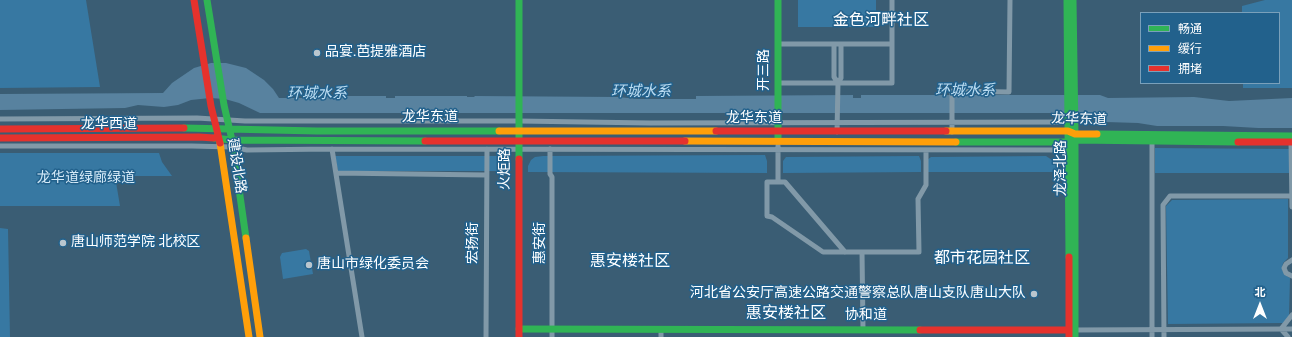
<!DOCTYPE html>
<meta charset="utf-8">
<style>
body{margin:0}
#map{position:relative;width:1292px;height:337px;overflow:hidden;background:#3a5d74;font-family:"Nunito Sans","Noto Sans SC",sans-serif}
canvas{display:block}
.legend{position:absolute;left:1140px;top:12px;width:140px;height:72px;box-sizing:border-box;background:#22618c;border:1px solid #7aa0ba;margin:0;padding:5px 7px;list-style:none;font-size:12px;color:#fff}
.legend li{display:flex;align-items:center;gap:8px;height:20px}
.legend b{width:20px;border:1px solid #7aa0ba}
.north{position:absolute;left:1240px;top:285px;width:40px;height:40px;-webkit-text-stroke:3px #22618c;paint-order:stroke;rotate:0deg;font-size:11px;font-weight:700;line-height:16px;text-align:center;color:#fff}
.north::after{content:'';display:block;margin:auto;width:14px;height:18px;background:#fff;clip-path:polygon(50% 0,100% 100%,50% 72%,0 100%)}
</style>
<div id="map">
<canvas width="1292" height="337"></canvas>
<ul class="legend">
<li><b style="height:5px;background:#30b455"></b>畅通</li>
<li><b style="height:5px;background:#ff9f0a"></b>缓行</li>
<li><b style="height:5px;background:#e5322d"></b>拥堵</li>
</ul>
<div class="north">北</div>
</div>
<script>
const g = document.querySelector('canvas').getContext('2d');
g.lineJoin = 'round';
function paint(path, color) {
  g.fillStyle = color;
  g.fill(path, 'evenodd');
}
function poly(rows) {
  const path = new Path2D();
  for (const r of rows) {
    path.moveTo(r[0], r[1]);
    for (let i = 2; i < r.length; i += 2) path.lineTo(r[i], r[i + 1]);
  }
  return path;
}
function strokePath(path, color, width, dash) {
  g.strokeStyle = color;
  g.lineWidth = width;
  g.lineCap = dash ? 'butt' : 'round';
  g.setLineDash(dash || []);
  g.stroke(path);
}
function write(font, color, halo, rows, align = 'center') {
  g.font = font + ' "Nunito Sans","Noto Sans SC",sans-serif';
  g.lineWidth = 3;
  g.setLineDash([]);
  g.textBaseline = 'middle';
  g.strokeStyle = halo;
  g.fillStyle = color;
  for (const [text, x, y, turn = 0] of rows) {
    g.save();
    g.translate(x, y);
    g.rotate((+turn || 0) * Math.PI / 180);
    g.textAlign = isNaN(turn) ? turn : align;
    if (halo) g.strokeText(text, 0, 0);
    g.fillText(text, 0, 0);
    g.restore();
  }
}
paint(poly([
 [0,0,86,0,100,87,0,88],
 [798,0,876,0,876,27,798,27],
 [1265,0,1292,0,1292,88,1243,88,1243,83,1279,83,1279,13,1242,13,1242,6],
 [1155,148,1292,149,1292,173,1155,173],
 [0,153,159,153,162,162,172,176,115,176,120,206,0,206],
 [765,155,767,161,767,173,528,172,528,166,531,160,535,157,543,156],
 [335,156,500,156,504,157,509,161,511,171,338,171],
 [919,156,921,161,921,172,783,173,783,161,786,157],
 [1046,156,1052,160,1060,172,926,172,927,160,931,157],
 [1288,199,1288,258,1283,263,1282,269,1284,274,1290,278,1289,316,1283,323,1168,324,1166,206,1172,200],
 [0,228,8,229,10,337,0,337],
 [306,249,309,251,313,274,283,279,280,257,282,253]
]), '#3778a2');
paint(poly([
 [211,63,226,63,246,68,264,80,273,89,279,98,322,98,329,96,386,96,386,98,395,98,395,96,467,96,467,97,474,97,475,96,618,97,637,99,696,99,696,96,853,95,853,98,861,98,861,95,1100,95,1108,98,1194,97,1229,101,1292,98,1292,128,1258,128,1223,126,1157,126,1138,123,1106,122,1106,113,260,113,239,103,225,99,210,98,191,100,178,105,164,107,138,105,125,108,0,110,0,94,163,93,172,83,194,68]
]), '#58829f');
strokePath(poly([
 [778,44,891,44],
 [834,44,834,77,838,83],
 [778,83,892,83,892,0],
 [0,119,197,118,245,121,519,121,650,123,1068,122],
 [837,132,838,83,841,78,841,44],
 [952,132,952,91,1009,92,1010,0],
 [1152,141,1152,337],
 [1291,142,1292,207],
 [0,146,192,146,232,147,247,150,332,149,1068,150],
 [778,146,778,182,767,182,767,216,772,217,823,252,919,252,918,199,926,185,926,150],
 [332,149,362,337],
 [550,149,550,174,552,177,552,337],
 [336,173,486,175],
 [778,182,785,182,845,252],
 [862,252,863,329],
 [1292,260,1286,264,1284,268,1286,273,1292,276],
 [661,329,661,337],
 [1073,330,1292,329],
 [486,337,487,149],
 [1164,337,1163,205,1170,196,1292,196],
 [1288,337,1281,329,1292,315]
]), '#8199a8', 5);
strokePath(poly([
 [207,0,224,105,232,140,246,238],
 [519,0,519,159],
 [778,0,778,141],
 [1067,0,1069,257],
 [1073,0,1075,134,1075,337],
 [184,128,317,131,499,131],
 [1097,134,1292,136],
 [214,138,232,140,425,141],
 [956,142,1068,142,1075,140,1238,142],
 [519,329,920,330]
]), '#30b455', 7);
strokePath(poly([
 [499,131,716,131],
 [946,131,1068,131,1075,134,1097,134],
 [685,141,956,142],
 [220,143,249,337],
 [246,238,260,337]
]), '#ff9f0a', 7);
strokePath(poly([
 [194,0,211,106,220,143],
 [0,129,184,128],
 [716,131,946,131],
 [0,138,199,137,214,138],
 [425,141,685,141],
 [1238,142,1292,142],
 [519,159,519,337],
 [1069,257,1069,337],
 [920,330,1069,330]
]), '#e5322d', 7);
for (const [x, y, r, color] of [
 [317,53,4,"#bac6ce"],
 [63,243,4,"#bac6ce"],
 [309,265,4,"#bac6ce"],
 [1034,294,4,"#bac6ce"]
]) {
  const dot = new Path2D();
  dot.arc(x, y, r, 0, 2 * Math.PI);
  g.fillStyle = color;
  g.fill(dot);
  strokePath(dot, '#22618c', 1.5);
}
write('14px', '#fff', '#22618c', [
 ["品宴.芭提雅酒店",325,53],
 ["唐山师范学院 北校区",71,243],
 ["唐山市绿化委员会",317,265],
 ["河北省公安厅高速公路交通警察总队唐山支队唐山大队",1026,294,"right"]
], 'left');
write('14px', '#fff', '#22618c', [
 ["开三路",765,70,-90],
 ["龙华东道",430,118],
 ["龙华东道",754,119],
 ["龙华东道",1079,120,2],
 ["龙华西道",109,125],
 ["建设北路",236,166,81],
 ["龙泽北路",1062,168,-90],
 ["火炬路",506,169,-90],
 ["宏扬街",474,243,-90],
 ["惠安街",541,243,-90],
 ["协和道",866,316]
]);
write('14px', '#d5eaf8', '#22618c', [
 ["龙华道绿廊绿道",86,179]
]);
write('italic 15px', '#bcddf2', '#22618c', [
 ["环城水系",965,91],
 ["环城水系",641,92],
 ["环城水系",317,94]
]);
write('16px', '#fff', '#22618c', [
 ["金色河畔社区",881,21],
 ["都市花园社区",982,259],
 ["惠安楼社区",630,262],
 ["惠安楼社区",786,314]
]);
</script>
